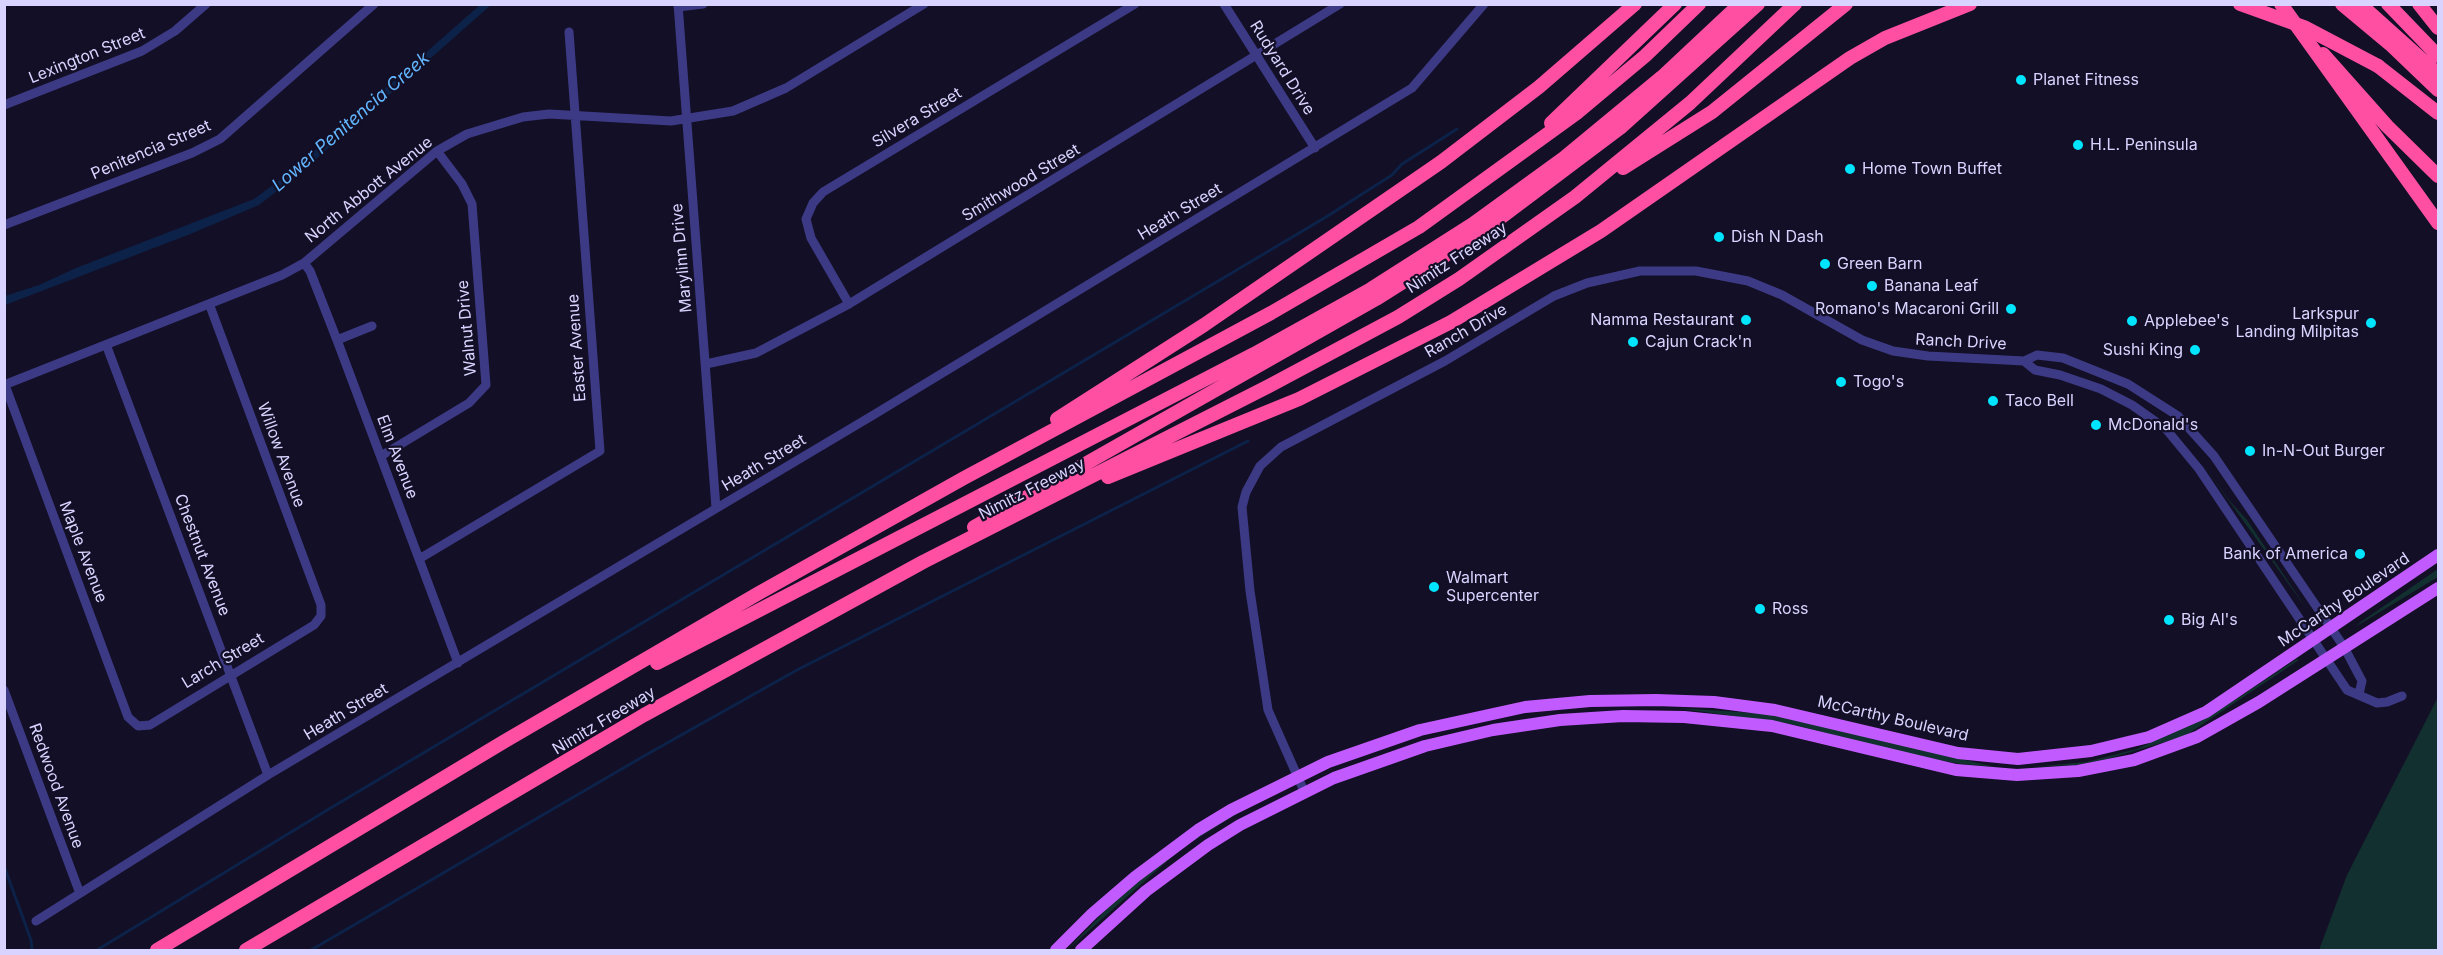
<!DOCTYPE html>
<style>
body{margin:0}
#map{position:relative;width:2443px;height:955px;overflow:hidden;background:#130f26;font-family:Inter,sans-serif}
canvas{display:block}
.frame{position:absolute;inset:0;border:6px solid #d9d4ff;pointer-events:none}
</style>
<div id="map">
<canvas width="2443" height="955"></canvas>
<div class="frame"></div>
</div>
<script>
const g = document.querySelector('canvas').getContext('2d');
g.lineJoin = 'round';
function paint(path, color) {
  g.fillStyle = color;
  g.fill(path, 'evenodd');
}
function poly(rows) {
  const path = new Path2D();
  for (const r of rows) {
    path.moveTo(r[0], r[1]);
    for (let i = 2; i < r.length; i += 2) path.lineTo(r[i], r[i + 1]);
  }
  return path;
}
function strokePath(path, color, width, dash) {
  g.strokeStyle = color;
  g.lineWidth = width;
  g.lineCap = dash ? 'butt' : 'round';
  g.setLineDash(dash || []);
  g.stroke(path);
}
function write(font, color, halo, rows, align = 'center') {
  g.font = font + ' Inter,sans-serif';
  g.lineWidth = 4.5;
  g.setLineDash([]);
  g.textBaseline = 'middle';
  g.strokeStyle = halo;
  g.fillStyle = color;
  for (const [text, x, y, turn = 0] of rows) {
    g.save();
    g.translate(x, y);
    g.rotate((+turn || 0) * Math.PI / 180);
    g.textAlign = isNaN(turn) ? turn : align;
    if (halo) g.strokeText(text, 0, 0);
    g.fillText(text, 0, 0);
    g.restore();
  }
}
paint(poly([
 [2201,462,2229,500,2247,520,2308,611],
 [2438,569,2438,577,2355,627,2362,621],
 [2297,659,2299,660,2185,736,2107,759,2076,765,2032,767,2086,762,2137,749,2201,719,2238,698],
 [2438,697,2438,950,2319,950,2347,875],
 [1676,708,1770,714,1995,767,1961,764,1912,755,1791,724],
 [1277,789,1182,848,1067,950,1133,882,1151,868,1207,828]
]), '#12302f');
paint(poly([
 [481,4,491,5,298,175,259,205,188,235,5,305,5,296,39,285,76,268,254,199,288,174]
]), '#0c2248');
strokePath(poly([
 [4,866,31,940,32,950],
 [97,950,334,806,1326,217,1392,175,1402,164,1457,129],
 [311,950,644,756,797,670,1248,441]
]), '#0c2248', 3);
strokePath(poly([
 [678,4,716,508],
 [1224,4,1315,148],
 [678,7,703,4],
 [4,105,142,51,175,31,206,4],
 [4,225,192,153,220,139,374,4],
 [304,263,310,271,337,340,458,663],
 [849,304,811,238,806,219,813,203,823,192,1135,4],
 [337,340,372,326],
 [107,347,268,775],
 [2024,361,2035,370,2060,375,2101,389,2132,405,2166,429,2199,469,2347,690,2377,703,2387,702,2402,696],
 [706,364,756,353,849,304,1340,4],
 [4,385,282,275,304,263,437,151,467,134,523,117,549,114,671,121,733,111,786,88,924,4],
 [5,385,128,717,138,726,150,725,314,625,321,616,321,605,210,306],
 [381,456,469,403,486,385,472,204,462,184,437,151],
 [419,559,600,451,569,32],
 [4,690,79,891],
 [1304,791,1268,710,1250,591,1242,507,1246,492,1260,466,1281,447,1445,361,1554,296,1587,283,1640,271,1696,271,1748,281,1782,295,1862,340,1893,351,1928,356,2024,361,2037,355,2063,358,2128,384,2178,416,2214,456,2344,647,2362,681,2359,694],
 [36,921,268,775,875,414,1412,88,1484,4]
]), '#3d3a85', 9);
strokePath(poly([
 [1056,950,1092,914,1135,877,1198,830,1231,810,1328,762,1420,730,1525,707,1590,701,1656,700,1714,702,1775,710,1958,753,2018,759,2091,751,2149,737,2206,712,2438,555],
 [1081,950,1146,891,1208,845,1240,825,1334,778,1425,746,1493,730,1560,720,1623,716,1684,717,1772,726,1956,770,2017,775,2078,771,2134,760,2197,737,2259,702,2438,588]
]), '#c25bff', 12);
strokePath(poly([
 [2281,4,2438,223],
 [2342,4,2390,44,2438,90],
 [2360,4,2438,74],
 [2388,4,2438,56],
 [2419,4,2438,28],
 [2323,54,2387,126,2438,176],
 [2378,66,2438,113],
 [1551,123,1675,4],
 [1623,168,1712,112,1846,4],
 [1057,419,1204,325,1441,162,1539,87,1635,4],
 [1108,477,1299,399,1451,322,1601,231,1850,58,1885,38,1970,4],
 [974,527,1376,299,1479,234,1620,128,1758,4],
 [657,663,1254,354,1371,289,1473,224,1564,158,1662,77,1740,4],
 [157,950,505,741,759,593,964,478,1271,313,1419,227,1578,112,1645,56,1699,4],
 [246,950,644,715,923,562,1269,386,1398,317,1459,279,1575,197,1690,103,1795,4]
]), '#ff4fa3', 14);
strokePath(poly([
 [2240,4,2304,27,2378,66]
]), '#ff4fa3', 14);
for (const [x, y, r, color] of [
 [2021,80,6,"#00e5ff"],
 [2078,145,6,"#00e5ff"],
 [1850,169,6,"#00e5ff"],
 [1719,237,6,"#00e5ff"],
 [1825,264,6,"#00e5ff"],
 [1872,286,6,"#00e5ff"],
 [2011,309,6,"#00e5ff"],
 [1746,320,6,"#00e5ff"],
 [2132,321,6,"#00e5ff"],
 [2371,323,6,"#00e5ff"],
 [1633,342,6,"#00e5ff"],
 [2195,350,6,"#00e5ff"],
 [1841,382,6,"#00e5ff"],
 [1993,401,6,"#00e5ff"],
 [2096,425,6,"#00e5ff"],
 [2250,451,6,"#00e5ff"],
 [2360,554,6,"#00e5ff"],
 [1434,587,6,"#00e5ff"],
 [1760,609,6,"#00e5ff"],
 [2169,620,6,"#00e5ff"]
]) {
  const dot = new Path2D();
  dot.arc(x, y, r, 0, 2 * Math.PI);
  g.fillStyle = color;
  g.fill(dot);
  strokePath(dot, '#130f26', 2);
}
write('16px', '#d9d4ff', '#130f26', [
 ["Lexington Street",87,56,-22],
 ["Rudyard Drive",1282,68,58],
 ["Silvera Street",917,118,-31],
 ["Penitencia Street",151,150,-23],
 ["Smithwood Street",1021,183,-31],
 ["North Abbott Avenue",369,190,-39],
 ["Heath Street",1180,212,-31],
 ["Marylinn Drive",682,258,-95],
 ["Nimitz Freeway",1457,258,-33],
 ["Walnut Drive",467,328,-95],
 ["Ranch Drive",1466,331,-30],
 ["Ranch Drive",1961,342,3],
 ["Easter Avenue",577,348,-94],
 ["Willow Avenue",281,455,70],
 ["Elm Avenue",397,457,69],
 ["Heath Street",764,463,-31],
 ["Nimitz Freeway",1032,489,-27],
 ["Maple Avenue",83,552,69],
 ["Chestnut Avenue",202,555,69],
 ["McCarthy Boulevard",2344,600,-34],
 ["Larch Street",223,661,-31],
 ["Heath Street",346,712,-31],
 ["McCarthy Boulevard",1893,719,13],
 ["Nimitz Freeway",604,721,-31],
 ["Redwood Avenue",56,786,70]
]);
write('16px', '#d9d4ff', '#130f26', [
 ["Planet Fitness",2033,80],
 ["H.L. Peninsula",2090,145],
 ["Home Town Buffet",1862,169],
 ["Dish N Dash",1731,237],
 ["Green Barn",1837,264],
 ["Banana Leaf",1884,286],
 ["Romano's Macaroni Grill",1999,309,"right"],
 ["Larkspur",2359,314,"right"],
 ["Landing Milpitas",2359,332,"right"],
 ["Namma Restaurant",1734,320,"right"],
 ["Applebee's",2144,321],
 ["Cajun Crack'n",1645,342],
 ["Sushi King",2183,350,"right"],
 ["Togo's",1853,382],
 ["Taco Bell",2005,401],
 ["McDonald's",2108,425],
 ["In-N-Out Burger",2262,451],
 ["Bank of America",2348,554,"right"],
 ["Walmart",1446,578],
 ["Supercenter",1446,596],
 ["Ross",1772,609],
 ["Big Al's",2181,620]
], 'left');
write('italic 18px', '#62b6ff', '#130f26', [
 ["Lower Penitencia Creek",351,122,-41]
]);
</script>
